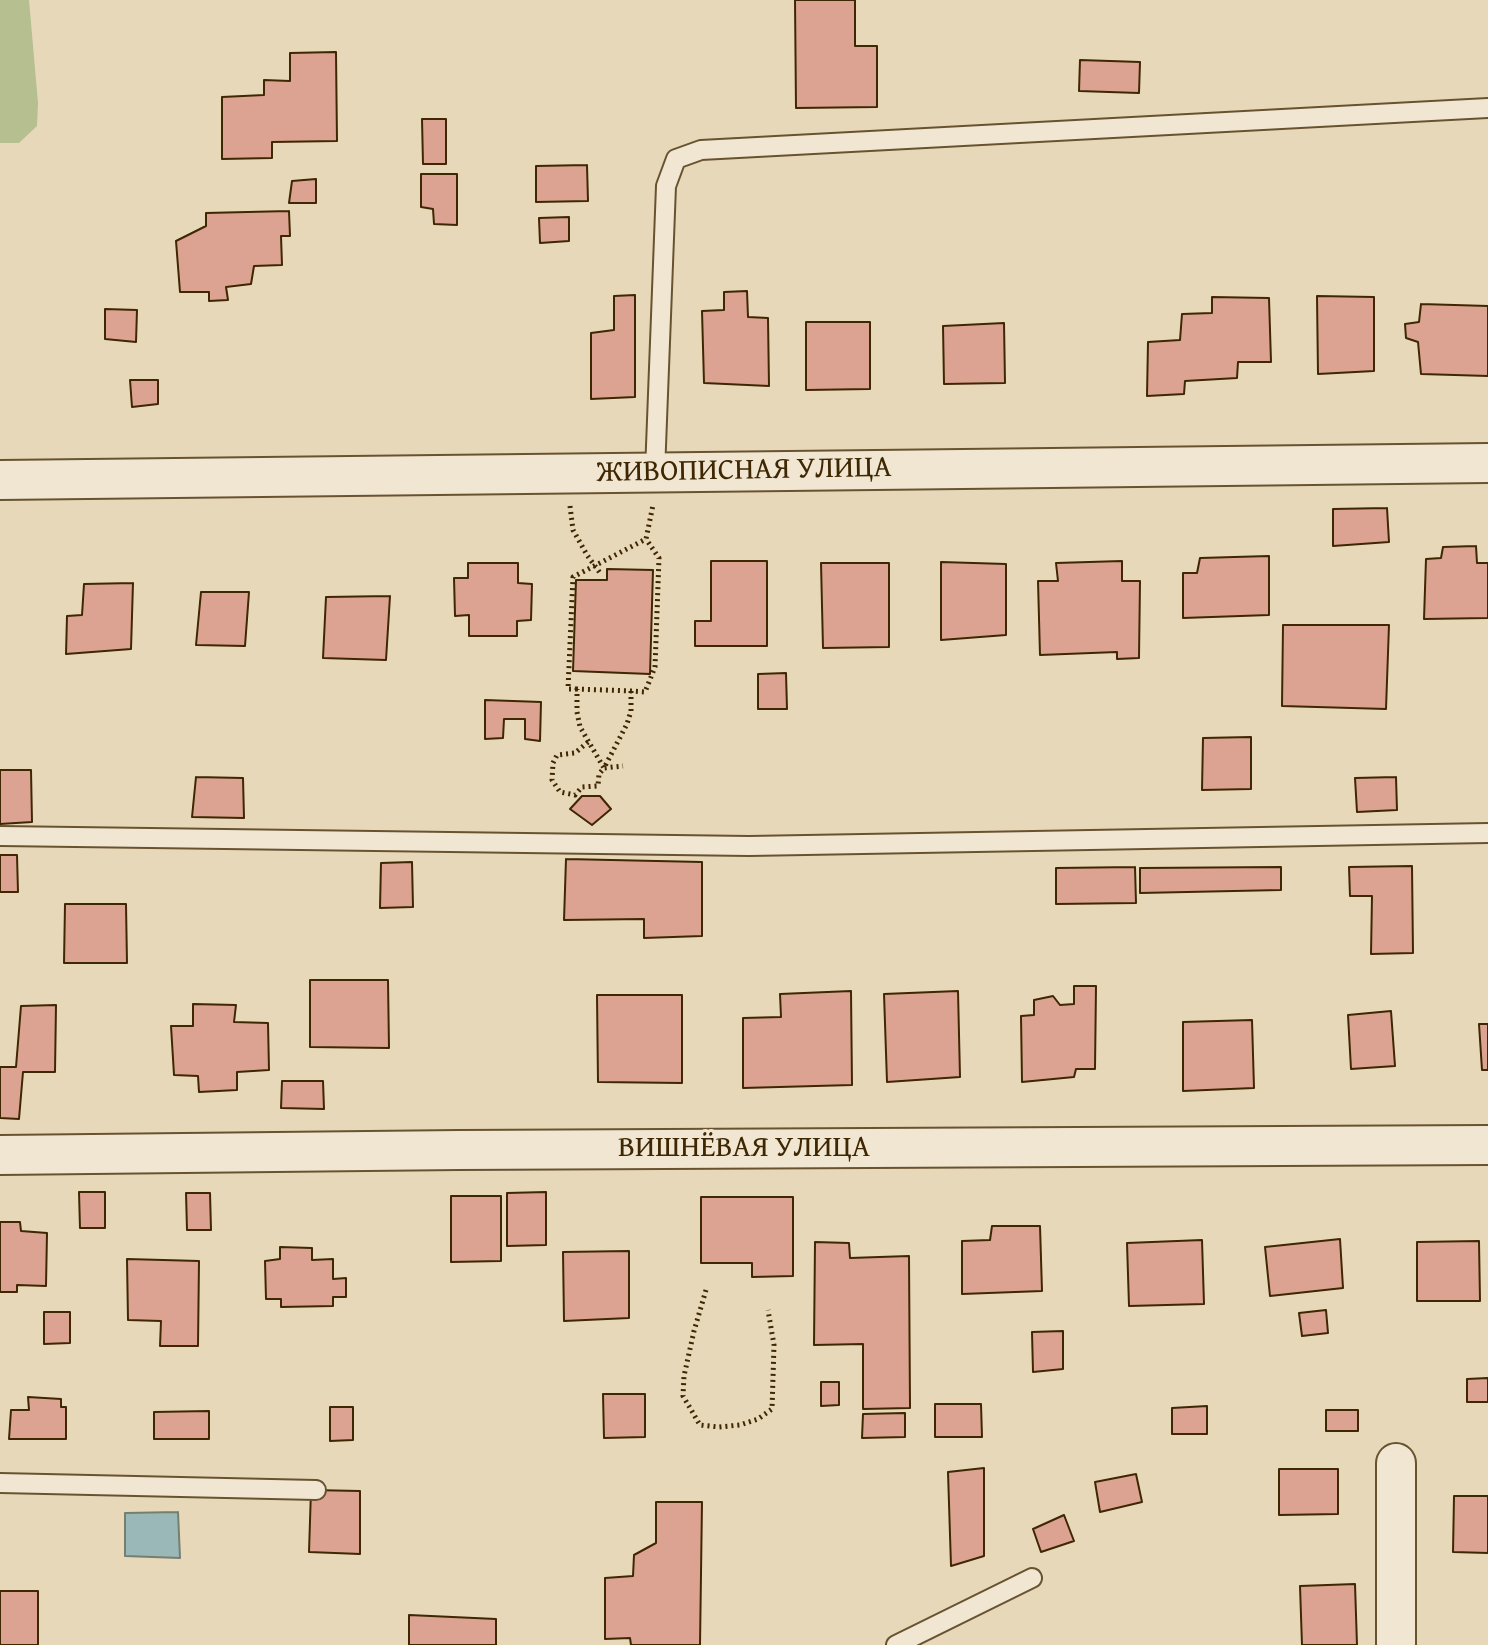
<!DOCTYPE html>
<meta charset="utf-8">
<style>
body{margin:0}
canvas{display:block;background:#e8d8ba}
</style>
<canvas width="1488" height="1645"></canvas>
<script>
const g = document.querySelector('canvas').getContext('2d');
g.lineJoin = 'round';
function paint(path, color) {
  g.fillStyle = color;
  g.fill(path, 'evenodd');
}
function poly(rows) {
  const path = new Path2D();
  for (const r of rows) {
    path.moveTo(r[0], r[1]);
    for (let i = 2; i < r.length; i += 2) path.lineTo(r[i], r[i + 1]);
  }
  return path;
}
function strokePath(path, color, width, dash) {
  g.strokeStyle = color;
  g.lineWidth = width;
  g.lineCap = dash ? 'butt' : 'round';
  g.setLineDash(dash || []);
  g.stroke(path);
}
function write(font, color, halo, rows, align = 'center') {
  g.font = font + ' "Gentium Book Plus",serif';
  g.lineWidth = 6;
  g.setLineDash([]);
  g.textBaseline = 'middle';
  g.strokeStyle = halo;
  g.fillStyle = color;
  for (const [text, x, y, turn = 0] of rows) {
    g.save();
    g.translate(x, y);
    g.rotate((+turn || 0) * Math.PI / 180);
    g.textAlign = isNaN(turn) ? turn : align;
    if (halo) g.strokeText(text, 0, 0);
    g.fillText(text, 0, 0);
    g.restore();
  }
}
paint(poly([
 [0,0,29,0,38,103,37,126,19,143,0,143]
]), '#b5bf90');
const water = poly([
 [178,1512,180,1558,125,1556,125,1513,178,1512]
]);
paint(water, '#9bb8b9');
strokePath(water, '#767e70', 2);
const building = poly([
 [795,0,855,0,855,46,877,46,877,107,796,108,795,0],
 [336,52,337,141,272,142,272,158,222,159,222,97,264,95,264,80,290,81,290,53,336,52],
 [1080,60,1140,62,1139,93,1079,91,1080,60],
 [422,119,446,119,446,164,423,164,422,119],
 [587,165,588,201,536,202,536,166,587,165],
 [421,174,457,174,457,225,434,224,433,209,421,207,421,174],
 [316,179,316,203,289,203,292,181,316,179],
 [289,211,290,236,281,236,282,265,254,266,251,284,226,287,228,300,209,301,209,292,180,292,176,241,206,226,206,213,289,211],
 [569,217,569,241,540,243,539,218,569,217],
 [747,291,748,317,768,318,769,386,704,383,702,311,724,310,724,292,747,291],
 [635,295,635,397,591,399,591,333,614,330,614,296,635,295],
 [1317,296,1374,297,1374,371,1318,374,1317,296],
 [1212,297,1269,298,1271,362,1238,362,1237,378,1185,381,1184,394,1147,396,1148,342,1180,340,1182,314,1212,313,1212,297],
 [1421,304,1488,306,1488,376,1421,374,1418,342,1406,338,1405,324,1419,322,1421,304],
 [105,309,137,310,136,342,105,339,105,309],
 [806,322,870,322,870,389,806,390,806,322],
 [1004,323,1005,383,944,384,943,326,1004,323],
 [130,380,158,380,158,404,132,407,130,380],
 [1387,508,1389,542,1333,546,1333,509,1387,508],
 [1476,546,1477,563,1488,563,1488,618,1424,619,1426,559,1441,558,1443,547,1476,546],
 [1269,556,1269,615,1183,618,1183,573,1197,573,1200,558,1269,556],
 [711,561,767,561,767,646,695,646,695,621,711,621,711,561],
 [1122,561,1122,581,1140,581,1139,658,1117,659,1117,652,1040,655,1038,581,1058,581,1056,563,1122,561],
 [941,562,1006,564,1006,635,941,640,941,562],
 [468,563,518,563,518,583,532,584,531,620,517,621,517,636,469,636,469,615,455,616,454,578,468,578,468,563],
 [821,563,889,563,889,647,823,648,821,563],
 [607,569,653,570,650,674,573,671,576,580,607,580,607,569],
 [133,583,131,649,66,654,67,616,82,615,84,584,133,583],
 [201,592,249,592,245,646,196,645,201,592],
 [390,596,386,660,323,658,326,597,390,596],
 [1283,625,1389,625,1386,709,1282,706,1283,625],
 [786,673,787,709,758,709,758,674,786,673],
 [485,700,541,702,540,741,525,739,525,719,504,719,503,738,485,739,485,700],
 [1251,737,1251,789,1202,790,1203,738,1251,737],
 [0,770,31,770,32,822,0,824,0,770],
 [196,777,243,778,244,818,192,817,196,777],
 [1396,777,1397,810,1357,812,1355,778,1396,777],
 [582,796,600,796,611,809,592,825,570,809,582,796],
 [0,855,17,855,18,892,0,892,0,855],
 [566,859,702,862,702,936,644,938,644,919,564,920,566,859],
 [412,862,413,907,380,908,381,863,412,862],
 [1412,866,1413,953,1371,954,1372,896,1350,896,1349,867,1412,866],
 [1135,867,1136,903,1056,904,1056,868,1135,867],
 [1281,867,1281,890,1140,893,1140,868,1281,867],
 [65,904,126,904,127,963,64,963,65,904],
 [310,980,388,980,389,1048,310,1047,310,980],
 [1074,986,1096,986,1095,1069,1076,1069,1074,1077,1022,1082,1021,1016,1034,1015,1034,1000,1053,996,1060,1005,1074,1004,1074,986],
 [851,991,852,1085,743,1088,743,1018,781,1017,780,994,851,991],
 [958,991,960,1077,887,1082,884,994,958,991],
 [597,995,682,995,682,1083,598,1082,597,995],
 [193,1004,236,1005,234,1022,268,1023,269,1070,237,1072,237,1090,199,1092,198,1076,174,1075,171,1026,193,1026,193,1004],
 [56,1005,55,1072,23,1072,19,1119,0,1118,0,1067,16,1067,21,1006,56,1005],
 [1391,1011,1395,1066,1351,1069,1348,1015,1391,1011],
 [1252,1020,1254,1088,1183,1091,1183,1022,1252,1020],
 [1479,1024,1488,1024,1488,1070,1482,1070,1479,1024],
 [282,1081,323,1081,324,1109,281,1108,282,1081],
 [79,1192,105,1192,105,1228,80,1228,79,1192],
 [546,1192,546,1245,507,1246,507,1193,546,1192],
 [186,1193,210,1193,211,1230,187,1230,186,1193],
 [451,1196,501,1196,501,1261,451,1262,451,1196],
 [701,1197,793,1197,793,1276,752,1277,752,1263,701,1263,701,1197],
 [0,1222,20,1222,21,1231,47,1233,46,1286,17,1285,17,1292,0,1292,0,1222],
 [992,1226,1040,1226,1042,1291,962,1294,962,1241,990,1240,992,1226],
 [1340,1239,1343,1288,1270,1296,1265,1247,1340,1239],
 [1202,1240,1204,1304,1129,1306,1127,1243,1202,1240],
 [1479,1241,1480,1301,1417,1301,1417,1242,1479,1241],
 [815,1242,849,1243,850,1258,909,1256,910,1408,863,1409,863,1344,814,1345,815,1242],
 [280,1247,312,1248,312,1260,333,1259,333,1279,346,1278,346,1297,333,1297,333,1306,281,1307,281,1299,266,1299,265,1261,280,1259,280,1247],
 [629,1251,629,1318,564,1321,563,1252,629,1251],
 [127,1259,199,1261,198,1346,160,1346,161,1321,128,1320,127,1259],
 [1326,1310,1328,1333,1302,1336,1299,1313,1326,1310],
 [44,1312,70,1312,70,1343,44,1344,44,1312],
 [1063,1331,1063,1369,1033,1372,1032,1332,1063,1331],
 [1488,1378,1488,1402,1467,1402,1467,1379,1488,1378],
 [821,1382,839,1382,839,1405,821,1406,821,1382],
 [603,1394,645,1394,645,1437,604,1438,603,1394],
 [28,1397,61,1399,61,1407,66,1407,66,1439,9,1439,11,1410,29,1410,28,1397],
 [935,1404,981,1404,982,1437,935,1437,935,1404],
 [1207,1406,1207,1434,1172,1434,1172,1408,1207,1406],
 [330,1407,353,1407,353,1440,330,1441,330,1407],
 [1326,1410,1358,1410,1358,1431,1326,1431,1326,1410],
 [209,1411,209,1439,154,1439,154,1412,209,1411],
 [905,1413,905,1437,862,1438,863,1414,905,1413],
 [984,1468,984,1556,951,1566,948,1472,984,1468],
 [1279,1469,1338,1469,1338,1514,1279,1515,1279,1469],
 [1136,1474,1142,1502,1100,1512,1095,1482,1136,1474],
 [311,1490,360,1491,360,1554,309,1552,311,1490],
 [1454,1496,1488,1496,1488,1553,1453,1552,1454,1496],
 [656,1502,702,1502,700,1645,631,1645,630,1638,605,1639,605,1578,633,1576,634,1555,656,1543,656,1502],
 [1064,1515,1074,1541,1041,1552,1033,1529,1064,1515],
 [1355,1584,1357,1645,1302,1645,1300,1586,1355,1584],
 [0,1591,38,1591,38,1645,0,1645,0,1591],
 [409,1615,496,1619,496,1645,409,1645,409,1615]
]);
paint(building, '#dda392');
strokePath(building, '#3e2702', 2);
const lane = poly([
 [655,472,666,186,676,159,701,150,1488,108],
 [0,836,749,846,1488,833],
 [0,1483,316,1490],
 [896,1645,1032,1578]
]);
const street = poly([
 [0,480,1488,463],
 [0,1155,459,1150,1488,1145],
 [1396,1645,1396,1463]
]);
strokePath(lane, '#685330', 22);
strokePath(street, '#685330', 42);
strokePath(poly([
 [570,506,573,530,587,555,600,573],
 [577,689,568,689,573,577,646,539,653,505],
 [631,691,631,711,627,724,604,768,580,727,577,712,577,689,631,691,645,692,655,667,659,558,646,539],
 [588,742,575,753,557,755,553,763,552,780,560,792,575,795,582,787,598,786,599,774,604,768,623,766],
 [706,1290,694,1331,684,1376,683,1396,700,1425,719,1427,740,1425,758,1419,772,1409,774,1345,768,1310]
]), '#3e2702', 5, [2, 4]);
strokePath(lane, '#f0e6d2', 18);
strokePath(street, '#f0e6d2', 38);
write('30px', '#3e2702', '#f0e6d2', [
 ["ЖИВОПИСНАЯ УЛИЦА",744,471,-1],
 ["ВИШНЁВАЯ УЛИЦА",744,1148]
]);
</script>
